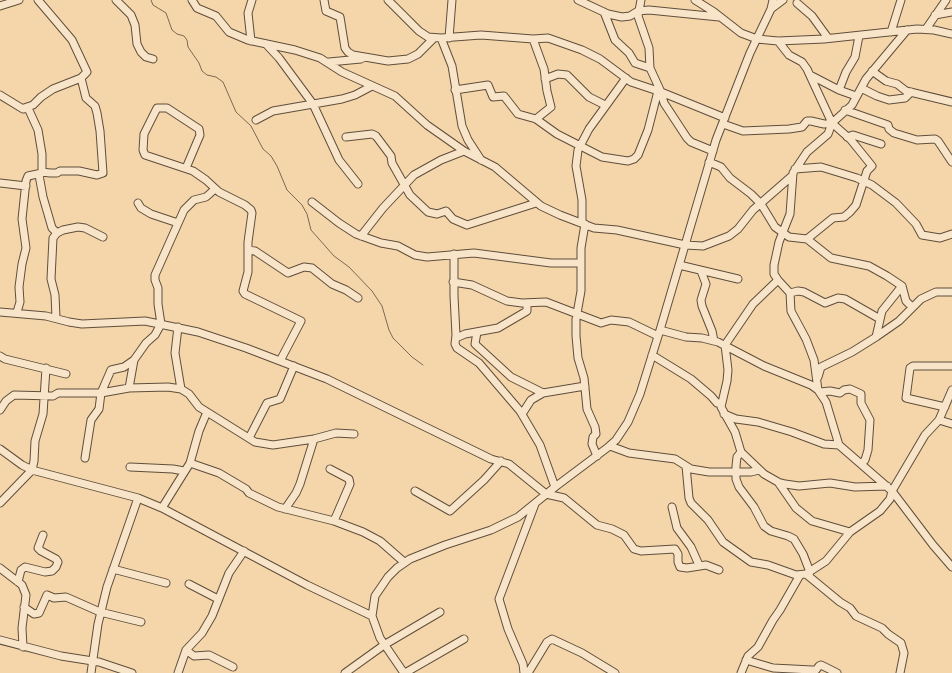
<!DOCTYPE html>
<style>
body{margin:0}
canvas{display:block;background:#f5d6aa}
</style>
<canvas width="952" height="673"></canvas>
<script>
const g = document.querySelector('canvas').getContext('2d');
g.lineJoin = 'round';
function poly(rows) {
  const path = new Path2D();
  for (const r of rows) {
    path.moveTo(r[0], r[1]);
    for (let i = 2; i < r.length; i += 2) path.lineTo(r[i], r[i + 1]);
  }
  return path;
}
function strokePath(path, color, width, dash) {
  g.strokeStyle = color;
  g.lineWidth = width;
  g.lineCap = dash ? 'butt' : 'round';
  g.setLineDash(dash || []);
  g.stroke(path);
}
strokePath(poly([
 [151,0,153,5,166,13,172,30,177,34,184,36,187,40,188,47,199,63,202,71,207,75,216,77,223,82,236,112,251,126,263,149,271,156,277,166,287,190,302,205,307,214,311,230,334,256,349,267,372,291,382,306,389,330,393,338,412,357,423,365]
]), '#7c6851', 1);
const minor = poly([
 [116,0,131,15,135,25,137,44,141,52,146,57,153,59],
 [192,0,197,8,216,16,229,32,248,40,295,50,320,58,342,72,395,96,427,125,464,151,495,167,541,206,560,215,594,228,617,230,685,245,703,246,729,236,738,229,753,210,792,176],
 [324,0,326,11,340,17,345,48,348,52,353,55,388,61,408,59,418,54,434,38],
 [388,0,419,31,428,37,441,38,481,35,533,39,548,38,582,50,600,59,631,82,661,92,664,103,687,138,691,142,713,151],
 [578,0,608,14,622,17,630,16,638,11,649,10,719,17],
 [641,0,638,16,649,48,650,68,661,92,725,118],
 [695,0,714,12,741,33,757,39,778,41,824,39,917,29,934,30,952,34],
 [797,3,812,16,828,38],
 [0,6,19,0],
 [771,9,783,0],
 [604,12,615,40,629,53,635,63,650,68],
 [935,15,952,12],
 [926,29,946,0],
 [891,32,901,0],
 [441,38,452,66,462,126,468,140,481,160],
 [449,38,452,0],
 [533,39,544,69,547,91,551,107,536,119],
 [251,41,248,13,252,0],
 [778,41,789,55,802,62,807,69,832,123,828,134,807,152,793,173,790,214,779,242,774,265,774,274,778,280,790,293,791,311,806,339,814,360,818,390],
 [266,44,279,58,313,104,339,160,358,184],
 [329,62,361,59],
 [872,71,886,81,897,84,906,91,952,102],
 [812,76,839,90,856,96],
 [545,79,558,74,567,75,589,97,605,105],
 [861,88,877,96,889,100,905,98,911,92],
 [455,90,488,85,493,97,504,96,518,114,536,119,557,134,602,157,628,161,634,159,638,155,648,130,658,91],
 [839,90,846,72,855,57,859,36],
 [0,95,23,109,28,108,38,130,42,154,42,173,28,176,26,181,22,219,26,248,22,264,19,287,20,302,17,312],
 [24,108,33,105,41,97,53,89,81,78,87,72,72,40,38,0],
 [845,110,888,125,889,129,894,133,917,140,935,139,938,141,952,162],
 [256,120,273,111,342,99,355,95,372,86],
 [723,124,743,131,789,129,802,127,807,121,811,121,824,124,832,123,852,105,866,79,907,30],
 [346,137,372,134,376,136,391,156,392,163,410,195,428,212,437,214,446,211,453,219,467,225,536,203],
 [847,137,853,135,881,144],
 [709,162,721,167,730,178,751,194,761,204,775,227,789,237,807,239,831,258,869,266,887,276,902,286,906,301,912,307],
 [186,168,200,135,199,129,167,108,157,108,144,134,143,150,145,155,193,171,206,180,219,192,245,205,251,210,252,213,248,242,248,272,243,291,245,294,301,321,280,361],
 [795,169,821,167,857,178,872,185,896,203,916,224,922,235,940,238,952,234],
 [42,172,50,173,57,173,60,171,79,171,97,175,103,173,100,131,97,113,95,106,86,98,81,78],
 [39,175,43,197,52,228,57,233],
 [0,183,26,186],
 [312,202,339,223,356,234,381,243,398,246,415,255,427,257,474,253,551,263,580,263],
 [138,203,141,208,151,214,178,223],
 [582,223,582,200,576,166,578,150,589,129,626,78],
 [585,224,581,248,581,291,576,319,576,336,578,358,584,378,587,409,595,427,596,434,593,437,592,444,597,456],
 [361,236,383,208,414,175,441,160,464,151],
 [807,239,833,218,844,217,850,212,856,205,867,171,872,166,851,140,832,123],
 [248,250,255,251,288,273,304,267,312,268,332,284,346,290,358,298],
 [454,254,454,296,456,335,455,344,457,348,479,363,520,411,540,445,555,487],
 [679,265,738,279],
 [701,271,706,284,701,300,702,306,712,331,714,341],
 [778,280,753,304,725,345,728,370,727,381,721,407,735,432,741,452,764,474,778,482,785,484,799,486,830,483,855,487,887,486],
 [453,282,472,285,507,301,522,303,546,302,601,323,611,320,629,322,658,336],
 [790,293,798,291,804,292,825,303,838,298,845,299,880,319],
 [0,312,46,316,69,322,82,324,145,321,198,332,246,348,327,379,491,459,509,464,546,494,564,498,597,525,612,529,624,535,634,549,641,551,675,549,678,554,678,562,680,567,687,568,706,565,719,570],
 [56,318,55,295,51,279,53,238,57,233,63,230,78,227,85,228,103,237],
 [178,327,175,353,181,389,189,394,199,407,255,442,273,445,314,439,336,433,354,434],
 [660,330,686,337,702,338,718,342,764,366,811,385,818,390,826,402,839,445,892,491,933,545,952,567],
 [477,332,475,344,511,377,543,393],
 [876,337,882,311,902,286],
 [456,338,465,334,498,328,527,311,527,303],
 [652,355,691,379,711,396,717,403,721,403],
 [0,356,5,359,66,374],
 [818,377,821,367,852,352,876,337,899,321,921,299,936,292,952,292],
 [129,388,134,360,146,343,155,335,161,324,158,304,158,288,155,280,155,275,184,210,194,200,206,197,215,189],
 [820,392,830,391,840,393,844,390,850,389,861,394,861,403,870,420,868,450,865,460,861,464],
 [945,407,906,398,910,368,913,366,952,366],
 [0,410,6,401,14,395,53,396,58,393,101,393,129,388,168,387,181,389],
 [522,414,531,400,543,393,585,386],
 [724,414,736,419,758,422,792,432,824,444,839,445],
 [939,420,952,424],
 [249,438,267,403,280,399,294,366],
 [610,446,629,453,675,459,691,469,709,472,751,472,759,470],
 [0,449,22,465,32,470,138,498,162,508,307,585,372,616],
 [741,452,737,457,736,466,736,479,739,487,754,507,764,526,771,531,788,536,794,539,803,554,810,572],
 [85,458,91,420,99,409,101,393,111,370,124,367,134,360],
 [190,463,219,473,246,489,249,493,278,507,334,521,363,532,380,541,404,562],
 [686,466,689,498,691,503,708,520,723,542,751,562,768,565,796,575,806,574,826,561,850,532,880,511,890,499,892,491,925,435,939,420,952,390],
 [130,467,173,469,184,471],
 [330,469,349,479,350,484,334,521],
 [778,482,796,508,812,521,850,532],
 [415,491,450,511,484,480,501,461],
 [0,503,32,470,34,461,35,441,43,414,46,368],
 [672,507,677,528,691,547,699,565],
 [162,508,190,463,199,431,207,412],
 [285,509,296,493,300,484,314,439],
 [0,568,22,585,26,595,22,628,23,647],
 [113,569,166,583],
 [806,574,840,602,850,608,856,616,882,628,888,634,901,643,904,653,900,673],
 [18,582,21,570,25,567,45,572,52,571,56,567,58,562,56,559,41,551,38,548,43,535],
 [189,584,218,599],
 [24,607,34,614,39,613,47,595,54,598,66,597,100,612,141,622],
 [0,640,61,656,99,662,132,673],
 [186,650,194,656,209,655,233,667],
 [746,660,773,668,812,670,816,670,819,666,821,665,837,673],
 [91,673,98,624,107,587,138,498],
 [178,673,186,650,202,633,212,616,229,573,244,551],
 [345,673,384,645,440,612],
 [404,673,380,638,372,616,375,596,388,577,397,568,410,559,445,545,491,530,518,517,555,487,607,448,616,440,628,422,640,394,660,330,716,140,750,53,771,9,773,0],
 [405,673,464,639],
 [524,673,523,664,508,629,499,599,535,504],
 [528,673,547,642,552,639,582,653,615,673],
 [741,673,748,656,758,647,773,620,780,610,800,575]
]);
strokePath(minor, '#5f4e3b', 9);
strokePath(minor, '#f8e4c8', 7);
</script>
